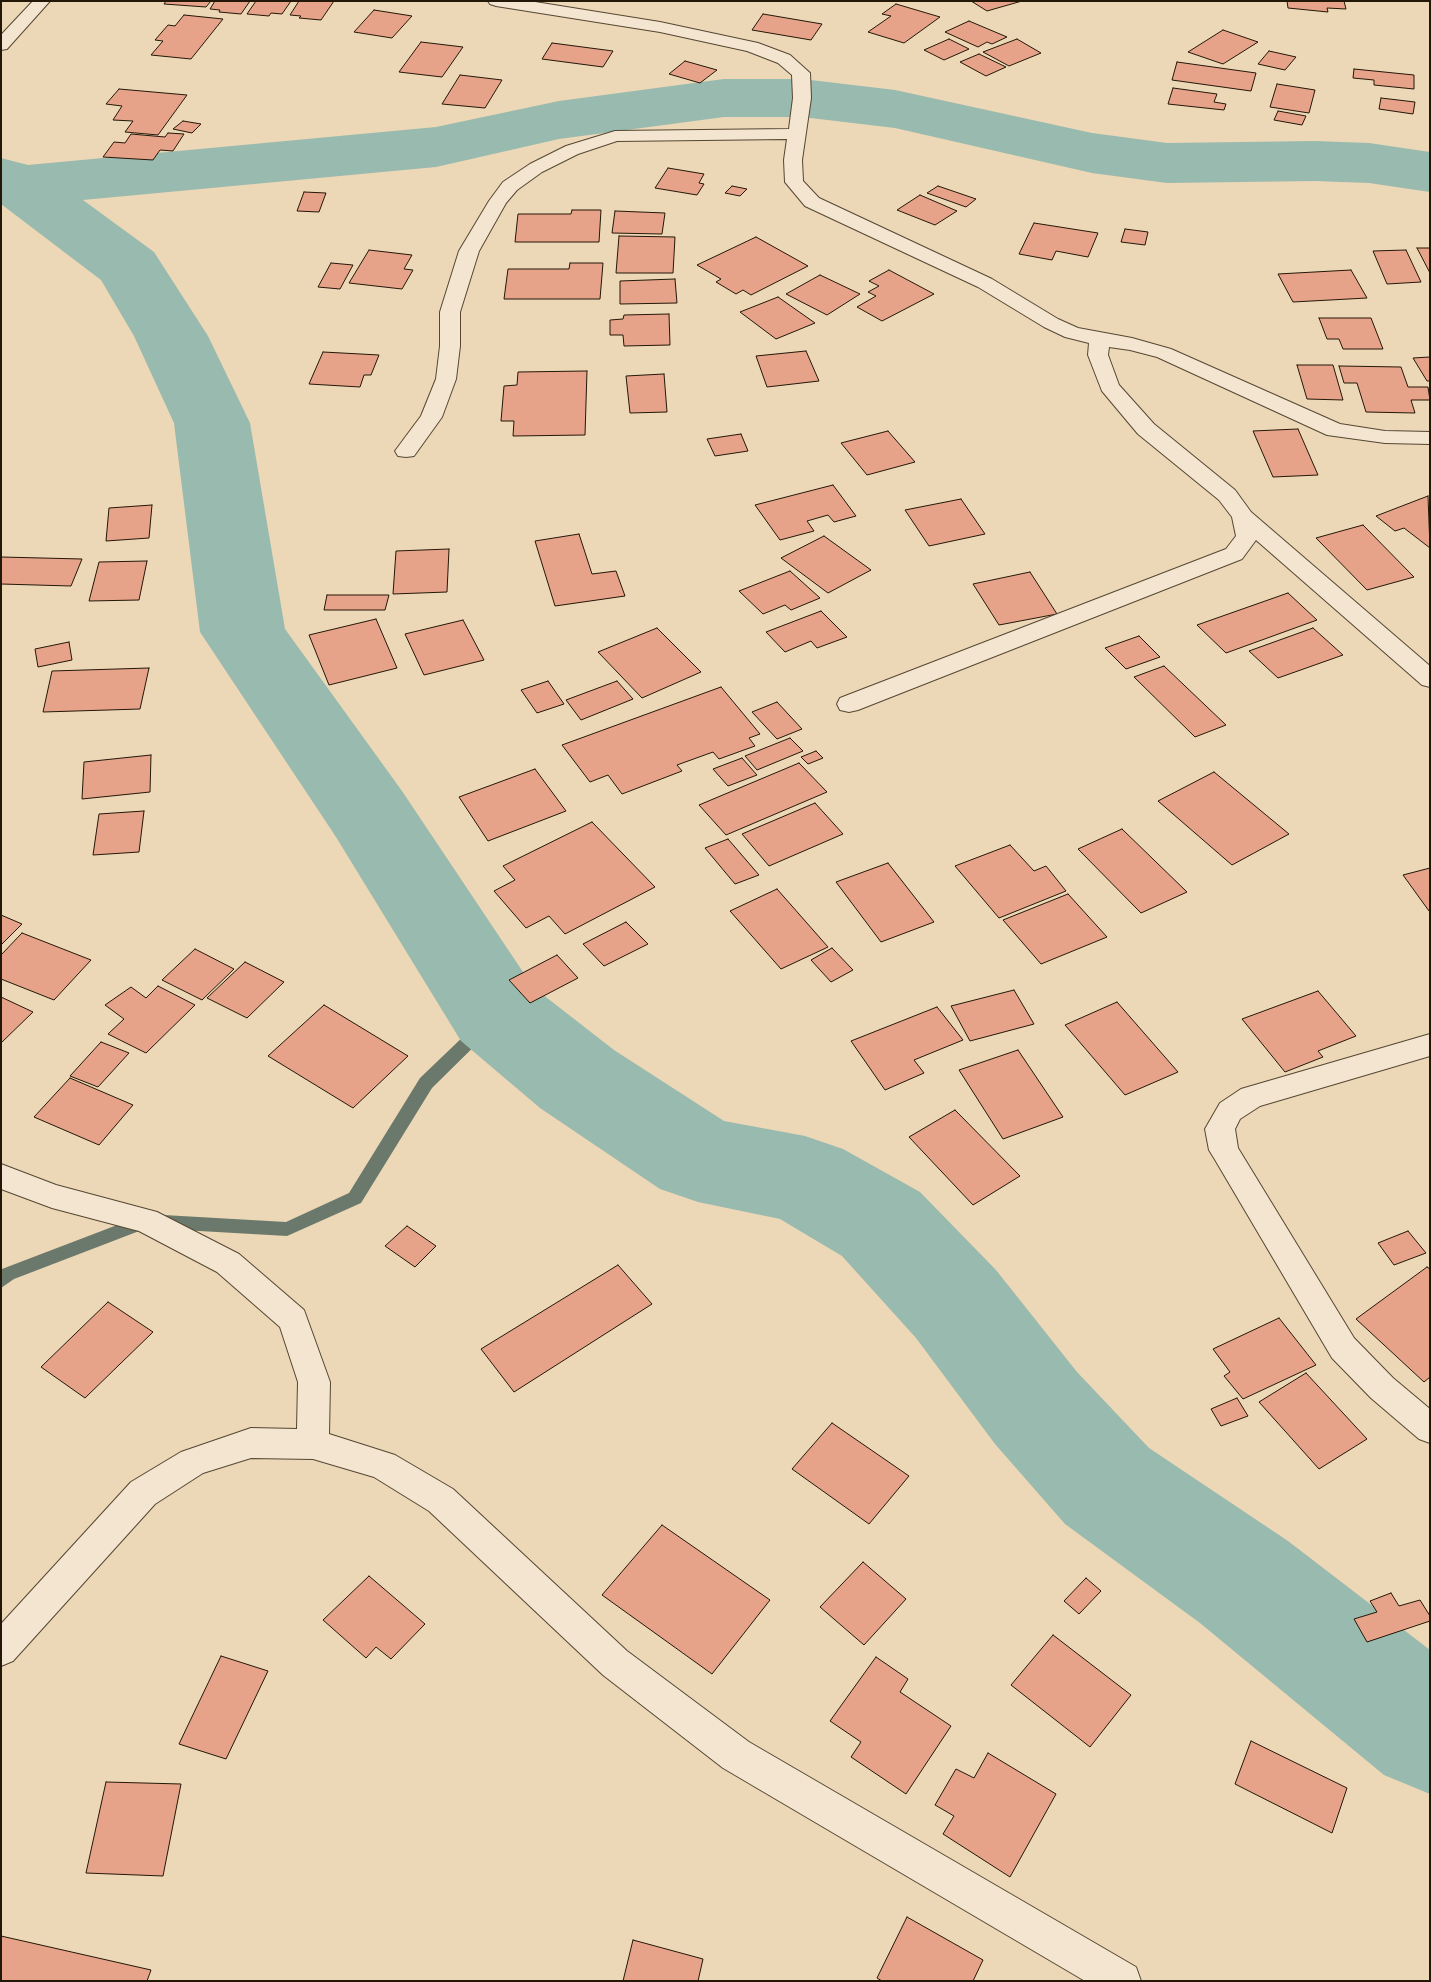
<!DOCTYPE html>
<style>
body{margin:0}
#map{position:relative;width:1431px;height:1982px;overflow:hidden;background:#ecd7b6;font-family:"IM FELL French Canon",serif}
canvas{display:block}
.frame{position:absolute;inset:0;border:2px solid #231707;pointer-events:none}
</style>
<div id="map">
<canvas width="1431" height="1982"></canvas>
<div class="frame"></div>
</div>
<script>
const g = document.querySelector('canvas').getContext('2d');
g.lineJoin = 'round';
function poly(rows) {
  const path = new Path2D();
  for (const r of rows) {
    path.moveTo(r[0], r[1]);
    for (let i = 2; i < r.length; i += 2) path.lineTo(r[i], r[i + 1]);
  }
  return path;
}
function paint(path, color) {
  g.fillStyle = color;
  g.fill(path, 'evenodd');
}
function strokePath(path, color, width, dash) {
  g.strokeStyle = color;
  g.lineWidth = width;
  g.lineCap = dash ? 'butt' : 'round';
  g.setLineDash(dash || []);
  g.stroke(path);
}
paint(poly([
 [497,1008,503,1010,505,1014,503,1018,432,1088,361,1203,287,1236,147,1228,14,1279,1,1288,2,1269,146,1214,286,1222,349,1193,420,1078,491,1010,497,1008]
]), '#6a796b');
paint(poly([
 [724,79,802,79,895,90,1092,133,1167,143,1315,141,1369,143,1430,152,1430,192,1369,183,1315,181,1167,183,1092,173,895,128,802,117,724,117,559,139,436,167,83,200,154,252,208,336,250,423,285,629,402,791,533,987,614,1050,724,1121,805,1136,843,1149,920,1192,996,1270,1077,1372,1149,1448,1288,1541,1430,1650,1430,1794,1384,1775,1200,1623,1065,1524,995,1444,916,1338,842,1256,780,1219,698,1202,660,1189,540,1108,461,1041,336,837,200,632,174,423,134,336,101,280,1,204,1,158,28,165,436,127,559,101,724,79]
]), '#99baae');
const building = poly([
 [166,1,211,1,206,7,164,4,166,1],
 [215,1,250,1,241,14,219,12,220,10,210,9,215,1],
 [256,1,291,1,282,14,271,13,269,16,247,14,256,1],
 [299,1,334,1,321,20,299,18,301,16,290,15,299,1],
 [971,1,1022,1,987,11,971,1],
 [1287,1,1344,1,1346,9,1327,8,1328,12,1288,8,1287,1],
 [896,4,940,17,904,43,868,32,891,16,882,14,896,4],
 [374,10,412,16,392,38,354,32,374,10],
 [763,14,822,24,811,40,752,30,763,14],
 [184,15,223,19,191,59,151,55,163,41,155,40,168,25,175,26,184,15],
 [969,21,1007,37,992,44,987,42,978,47,945,32,969,21],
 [1223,30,1258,42,1223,64,1188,52,1223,30],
 [949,39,969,49,944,60,924,50,949,39],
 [1017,39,1041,53,1009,66,983,52,1017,39],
 [421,42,463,47,442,77,399,72,421,42],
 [552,43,613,51,603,67,542,59,552,43],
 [1269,51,1296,57,1285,70,1258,64,1269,51],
 [979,54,1006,67,986,76,960,62,979,54],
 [685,61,717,70,700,83,669,74,685,61],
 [1177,62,1256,73,1251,91,1172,80,1177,62],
 [1354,69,1414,75,1414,89,1374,85,1374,80,1353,78,1354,69],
 [460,75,502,80,485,108,442,104,460,75],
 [1277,84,1315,90,1309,113,1270,107,1277,84],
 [1173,88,1217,94,1214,102,1226,104,1224,110,1168,104,1173,88],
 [119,89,187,95,158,135,125,132,133,121,113,120,122,106,106,104,119,89],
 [1381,98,1415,102,1413,114,1379,109,1381,98],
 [1278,111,1306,116,1302,125,1274,120,1278,111],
 [183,121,201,124,192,133,173,129,183,121],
 [168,133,184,134,173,151,160,150,153,160,103,157,114,142,125,143,131,134,165,137,168,133],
 [668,168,704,174,699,183,704,184,697,195,655,188,668,168],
 [732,186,747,189,740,196,725,193,732,186],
 [938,186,976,199,966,207,927,193,938,186],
 [304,192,326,193,319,212,297,211,304,192],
 [920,195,957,211,935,225,897,210,920,195],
 [572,210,601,210,599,242,515,242,518,214,571,214,572,210],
 [615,211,665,213,662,234,612,233,615,211],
 [1034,223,1098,233,1088,257,1056,251,1052,260,1019,254,1034,223],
 [1125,229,1148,232,1145,245,1121,242,1125,229],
 [619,236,675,237,673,273,616,273,619,236],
 [756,237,808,266,751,295,743,290,736,294,716,282,721,279,697,265,756,237],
 [1417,248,1430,248,1430,273,1417,248],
 [369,250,412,255,404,269,413,270,402,289,349,283,369,250],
 [1406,250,1421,282,1387,284,1373,251,1406,250],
 [331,263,353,265,340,289,318,287,331,263],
 [570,263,603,263,600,299,504,299,508,269,569,269,570,263],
 [889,270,934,294,882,321,857,307,876,296,868,292,879,286,869,281,889,270],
 [1351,270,1367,298,1293,302,1278,274,1351,270],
 [820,275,860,294,827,315,786,294,820,275],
 [675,279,677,303,620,304,620,281,675,279],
 [778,297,815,323,776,339,740,312,778,297],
 [669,314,670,345,624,346,623,335,610,335,610,320,623,319,624,315,669,314],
 [1319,318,1371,318,1383,349,1343,349,1339,339,1327,339,1319,318],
 [806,351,819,381,767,387,756,356,806,351],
 [323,352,379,355,371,375,364,375,360,387,309,384,323,352],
 [1430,357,1430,381,1427,381,1413,358,1430,357],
 [1297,365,1333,365,1343,400,1307,399,1297,365],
 [1339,366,1401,367,1408,387,1428,387,1430,400,1411,400,1415,413,1366,412,1357,383,1344,383,1339,366],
 [587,371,585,435,513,436,514,421,501,421,504,386,517,385,518,372,587,371],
 [664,374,667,412,630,413,626,376,664,374],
 [1298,429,1318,475,1273,477,1253,431,1298,429],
 [888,431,915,462,867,475,841,443,888,431],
 [741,434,748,451,715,456,707,439,741,434],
 [833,485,856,516,834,522,828,515,807,521,814,531,780,540,755,505,833,485],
 [1428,496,1430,548,1404,528,1395,531,1376,516,1428,496],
 [961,499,985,534,929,546,905,510,961,499],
 [152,505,149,538,106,541,109,508,152,505],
 [1363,525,1414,577,1367,590,1316,538,1363,525],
 [579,534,592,574,616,571,625,596,555,606,535,541,579,534],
 [824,536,871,570,828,593,781,558,824,536],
 [449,549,447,592,393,594,396,551,449,549],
 [1,557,82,559,71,586,1,584,1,557],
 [147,561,139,600,89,601,99,562,147,561],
 [790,571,820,598,791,610,785,605,763,614,739,591,790,571],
 [1030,572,1057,614,999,625,973,584,1030,572],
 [1288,593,1317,620,1226,653,1197,625,1288,593],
 [327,595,389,595,385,610,324,610,327,595],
 [821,611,847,637,817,648,811,641,785,652,766,632,821,611],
 [376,619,397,668,329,685,309,635,376,619],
 [463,620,484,660,424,675,405,634,463,620],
 [657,628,701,672,642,698,598,652,657,628],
 [1313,628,1343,655,1278,678,1249,651,1313,628],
 [1139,636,1160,657,1126,669,1105,648,1139,636],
 [69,642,72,660,38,667,35,649,69,642],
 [1164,666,1226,725,1195,737,1134,677,1164,666],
 [149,668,140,709,43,712,52,671,149,668],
 [548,681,564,704,537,713,521,690,548,681],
 [617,681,633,699,581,720,566,700,617,681],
 [721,687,760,734,749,738,755,746,719,759,713,752,677,765,682,771,622,794,608,775,590,782,562,745,721,687],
 [777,702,802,729,777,739,752,712,777,702],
 [790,738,803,751,757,770,745,756,790,738],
 [816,751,823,758,808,764,801,757,816,751],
 [151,755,150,792,82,799,84,762,151,755],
 [742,758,757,775,728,786,713,769,742,758],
 [799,763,827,792,726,835,699,805,799,763],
 [535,769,566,811,488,841,459,797,535,769],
 [1214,772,1289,834,1232,865,1158,801,1214,772],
 [815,803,843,834,769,866,742,834,815,803],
 [144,811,139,852,93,855,99,814,144,811],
 [592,822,655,887,565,934,549,916,526,928,494,891,515,880,503,866,592,822],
 [1122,829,1187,892,1141,913,1078,849,1122,829],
 [728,839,759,875,735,884,705,848,728,839],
 [1010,845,1034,871,1046,866,1066,891,999,918,955,866,1010,845],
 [888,863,934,922,881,942,836,882,888,863],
 [1430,868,1430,910,1429,911,1403,875,1430,868],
 [777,889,828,947,781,969,730,911,777,889],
 [1068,894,1107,937,1041,964,1003,920,1068,894],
 [1,915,22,924,1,945,1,915],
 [626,922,648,944,604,966,583,944,626,922],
 [22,933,91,960,54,1000,1,979,1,955,22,933],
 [832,948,853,970,831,982,811,960,832,948],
 [195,949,234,969,202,1000,162,980,195,949],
 [557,955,578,978,530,1003,509,980,557,955],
 [245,962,284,982,247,1018,207,998,245,962],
 [158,986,195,1005,146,1053,108,1034,124,1019,105,1005,131,987,146,998,158,986],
 [1014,990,1034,1024,970,1041,951,1006,1014,990],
 [1318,991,1356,1036,1318,1051,1323,1057,1285,1072,1242,1019,1318,991],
 [1,997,33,1012,1,1043,1,997],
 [1117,1002,1178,1072,1125,1095,1065,1025,1117,1002],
 [324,1005,408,1056,353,1108,268,1056,324,1005],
 [937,1007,963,1040,914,1060,924,1073,885,1090,851,1041,937,1007],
 [101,1042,129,1053,98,1087,70,1076,101,1042],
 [1018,1050,1063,1117,1003,1139,959,1070,1018,1050],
 [70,1078,133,1105,99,1145,34,1117,70,1078],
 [955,1110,1020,1176,973,1205,909,1137,955,1110],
 [407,1226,436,1246,415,1267,385,1246,407,1226],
 [1408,1231,1426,1253,1394,1265,1378,1243,1408,1231],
 [618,1265,652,1304,514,1392,481,1349,618,1265],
 [1427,1267,1430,1269,1430,1377,1424,1382,1356,1319,1427,1267],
 [108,1302,153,1332,85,1398,41,1367,108,1302],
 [1279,1318,1316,1365,1243,1399,1224,1376,1230,1372,1213,1349,1279,1318],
 [1306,1373,1367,1439,1319,1469,1259,1402,1306,1373],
 [1237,1398,1248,1416,1221,1426,1211,1409,1237,1398],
 [832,1423,909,1476,869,1524,792,1469,832,1423],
 [662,1525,770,1600,712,1674,602,1595,662,1525],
 [863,1562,906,1599,864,1645,820,1607,863,1562],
 [369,1576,425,1624,391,1659,376,1647,366,1658,323,1620,369,1576],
 [1086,1578,1101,1591,1079,1614,1064,1601,1086,1578],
 [1391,1593,1399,1606,1420,1600,1430,1616,1430,1621,1367,1642,1354,1619,1377,1612,1370,1601,1391,1593],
 [1053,1635,1131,1695,1090,1747,1011,1685,1053,1635],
 [221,1656,268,1671,226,1759,179,1744,221,1656],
 [876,1657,908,1679,900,1692,951,1726,906,1794,851,1757,861,1742,830,1721,876,1657],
 [1251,1741,1347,1788,1332,1833,1235,1784,1251,1741],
 [988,1753,1056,1794,1010,1877,943,1834,954,1816,935,1805,956,1769,974,1778,988,1753],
 [106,1782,181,1784,163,1876,86,1873,106,1782],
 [907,1917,983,1960,973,1981,882,1981,877,1978,907,1917],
 [1,1936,151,1970,147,1981,1,1981,1,1936],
 [633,1940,703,1959,698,1981,623,1981,633,1940]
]);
paint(building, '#e6a38a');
strokePath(building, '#231707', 1);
const minor = poly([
 [33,1,50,1,7,49,1,50,1,35,33,1],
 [488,1,529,1,660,22,758,43,790,55,810,73,811,98,802,160,803,181,819,198,992,279,1058,319,1078,328,1132,338,1171,349,1340,424,1385,431,1430,432,1430,444,1385,443,1327,435,1157,357,1130,350,1109,347,1108,355,1119,385,1154,424,1235,490,1251,512,1430,666,1430,687,1422,685,1256,540,1242,559,858,710,849,712,840,710,837,704,840,698,1226,549,1236,536,1232,517,1219,500,1138,434,1102,391,1088,355,1089,343,1065,337,1044,327,978,287,805,206,785,182,784,160,787,139,617,141,578,154,542,172,517,190,506,203,479,251,460,312,460,346,456,379,442,417,414,456,406,457,398,456,395,451,421,416,436,379,440,346,440,312,459,251,489,201,503,182,530,164,566,146,615,131,789,129,793,98,792,75,778,63,747,51,660,32,496,6,490,4,488,1],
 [1430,1034,1430,1056,1260,1106,1240,1119,1235,1129,1238,1148,1354,1338,1393,1378,1430,1409,1430,1443,1419,1439,1371,1398,1332,1358,1214,1158,1209,1150,1205,1129,1220,1103,1241,1089,1430,1034],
 [1,1164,56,1185,157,1212,239,1254,304,1310,330,1382,329,1434,395,1455,453,1489,627,1651,749,1742,1136,1967,1141,1981,1085,1981,723,1768,603,1675,429,1511,374,1477,313,1459,251,1458,203,1473,155,1504,13,1661,1,1666,1,1624,131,1482,181,1452,251,1428,297,1429,298,1382,280,1327,217,1272,139,1231,52,1208,1,1189,1,1164]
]);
strokePath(minor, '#554733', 2);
paint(minor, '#f3e5d0');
</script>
